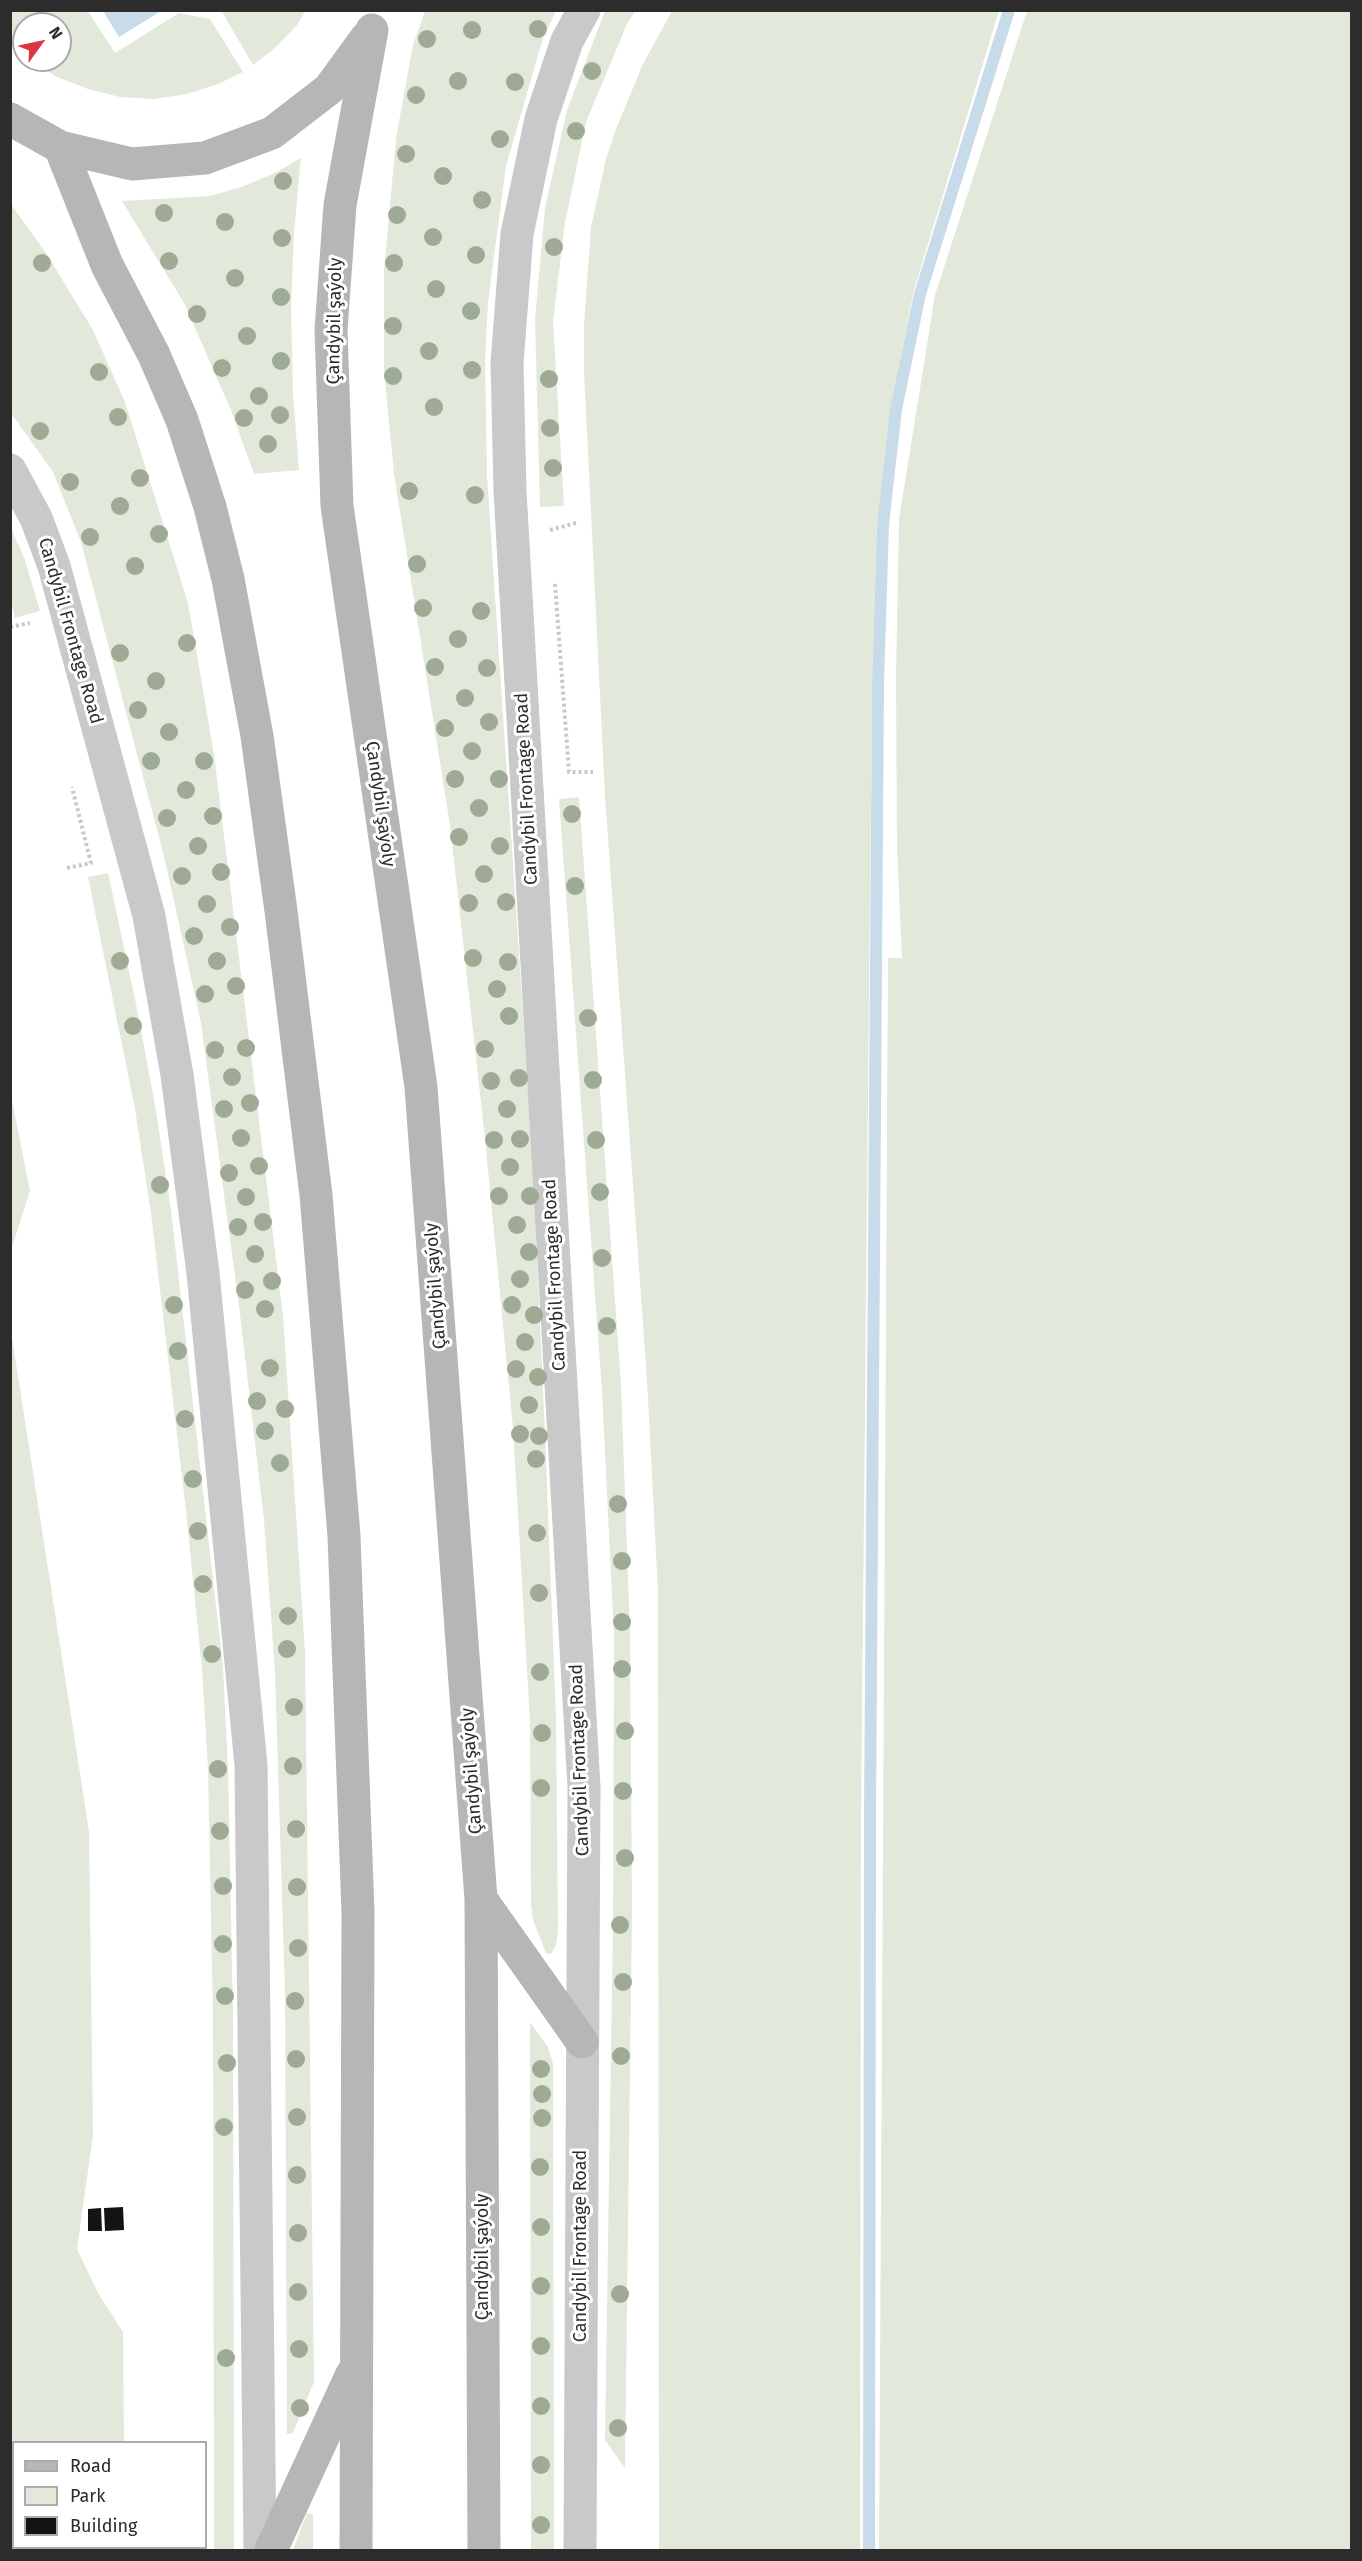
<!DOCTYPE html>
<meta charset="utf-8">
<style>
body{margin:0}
#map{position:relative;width:1362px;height:2561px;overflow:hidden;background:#fff;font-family:"Fira Sans",sans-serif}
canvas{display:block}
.frame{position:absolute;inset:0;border:12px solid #2c2c2c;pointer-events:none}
.legend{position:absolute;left:12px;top:2441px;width:195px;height:108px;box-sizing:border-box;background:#fff;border:2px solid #ababab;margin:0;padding:8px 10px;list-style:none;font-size:18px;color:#2c2c2c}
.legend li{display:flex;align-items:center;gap:12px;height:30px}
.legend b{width:30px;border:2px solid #ababab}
.north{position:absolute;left:12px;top:12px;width:60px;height:60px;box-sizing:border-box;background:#fff;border:2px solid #ababab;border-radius:50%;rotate:57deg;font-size:16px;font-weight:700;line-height:24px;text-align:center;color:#2c2c2c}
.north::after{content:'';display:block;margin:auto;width:21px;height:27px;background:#db3642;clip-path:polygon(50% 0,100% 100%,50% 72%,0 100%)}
</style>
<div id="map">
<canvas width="1362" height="2561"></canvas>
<div class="frame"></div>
<ul class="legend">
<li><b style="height:8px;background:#b6b6b6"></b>Road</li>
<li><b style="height:16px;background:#e2e9da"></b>Park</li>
<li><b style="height:16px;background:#131313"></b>Building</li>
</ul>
<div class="north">N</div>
</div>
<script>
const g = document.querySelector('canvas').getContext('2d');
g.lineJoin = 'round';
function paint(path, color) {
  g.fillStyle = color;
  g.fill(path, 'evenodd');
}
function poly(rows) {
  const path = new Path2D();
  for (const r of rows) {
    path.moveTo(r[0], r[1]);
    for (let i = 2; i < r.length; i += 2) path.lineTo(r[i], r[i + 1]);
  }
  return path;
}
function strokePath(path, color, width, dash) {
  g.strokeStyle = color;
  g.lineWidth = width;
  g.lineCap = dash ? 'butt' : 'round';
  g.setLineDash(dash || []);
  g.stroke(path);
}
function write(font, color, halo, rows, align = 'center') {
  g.font = font + ' "Fira Sans",sans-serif';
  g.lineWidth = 6;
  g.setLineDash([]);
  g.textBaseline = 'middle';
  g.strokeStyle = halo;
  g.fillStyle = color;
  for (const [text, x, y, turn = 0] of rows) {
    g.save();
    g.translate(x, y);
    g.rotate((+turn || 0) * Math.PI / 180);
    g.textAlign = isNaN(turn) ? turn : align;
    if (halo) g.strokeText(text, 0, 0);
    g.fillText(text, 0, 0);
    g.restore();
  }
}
paint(poly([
 [11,10,88,11,115,53,179,13,210,19,243,72,218,84,187,94,154,99,120,97,88,89,57,77,31,60,60,60,60,24,24,24,24,54,11,42],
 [221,10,305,10,305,11,297,25,274,49,253,65],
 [425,11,556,11,543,38,506,166,488,302,485,361,487,476,532,1148,545,1433,556,1720,558,1930,556,1945,551,1954,546,1953,533,1920,531,1904,530,1721,513,1428,485,1139,450,825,394,474,384,370,384,271,396,138,413,45],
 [605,11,635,11,627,24,586,122,565,223,553,321,564,506,540,507,535,319,545,208,567,110],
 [672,11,999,11,914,290,890,410,877,525,872,684,861,1818,860,2550,659,2550,658,1592,647,1380,605,796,584,372,584,324,591,227,606,159,616,129,643,64],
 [1027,11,1351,11,1351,2550,879,2550,888,958,902,958,897,847,896,677,899,519,935,295],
 [301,158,294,232,291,306,293,395,299,470,254,474,231,410,184,303,122,201,210,196,241,187,275,173],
 [10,203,46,253,93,330,125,402,188,603,214,754,283,1316,305,1652,314,2382,293,2433,287,2434,285,1994,275,1671,264,1520,239,1306,201,1023,164,856,81,542,53,472,11,413],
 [10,527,24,557,40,611,15,618,11,601],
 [579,797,621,1385,630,1633,632,1908,625,2468,605,2440,613,1921,614,1636,602,1391,559,799],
 [108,873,136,1004,155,1105,171,1210,223,1667,228,1768,233,2017,234,2550,214,2550,213,2017,208,1769,202,1669,186,1511,151,1213,135,1109,88,877],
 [11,1095,30,1191,11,1250,10,1250],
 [10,1325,89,1831,93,2135,77,2249,98,2293,123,2332,124,2442,14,2442,14,2548,125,2548,126,2550,11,2550],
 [530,2022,548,2047,553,2064,554,2550,531,2550],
 [307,2513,313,2514,313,2550,293,2550]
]), '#e2e9da');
paint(poly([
 [103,11,161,11,119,37]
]), '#c7dbe8');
strokePath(poly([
 [869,2550,870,1814,878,684,883,524,896,409,920,294,1009,10]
]), '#c7dbe8', 12);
paint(poly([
 [123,2207,124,2230,105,2231,104,2208],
 [101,2208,102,2231,88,2231,88,2209]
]), '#131313');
strokePath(poly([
 [550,530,576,523],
 [555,584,569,772,593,772],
 [10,627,30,623],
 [67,868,91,863,72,787]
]), '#c9c9c9', 4, [3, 3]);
strokePath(poly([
 [10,470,36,518,54,566,149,916,177,1075,203,1273,251,1765,260,2550],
 [580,2550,584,1787,510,491,507,363,517,234,541,119,567,41,584,10]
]), '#c9c9c9', 33);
strokePath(poly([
 [372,30,340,205,331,330,337,506,421,1087,481,1899,484,2550],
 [10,119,60,147,132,164,205,158,272,133,329,89,367,37],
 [60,147,107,265,154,355,182,420,210,507,228,579,257,736,281,911,316,1195,344,1536,358,1912,356,2550],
 [481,1899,582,2042],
 [271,2550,352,2374]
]), '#b6b6b6', 33);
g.fillStyle = '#9eaa94';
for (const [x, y] of [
 [538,29],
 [472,30],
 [427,39],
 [592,71],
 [458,81],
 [515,82],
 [416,95],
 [576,131],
 [500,139],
 [406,154],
 [443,176],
 [283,181],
 [482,200],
 [164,213],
 [397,215],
 [225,222],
 [433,237],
 [282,238],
 [554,247],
 [476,255],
 [169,261],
 [42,263],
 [394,263],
 [235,278],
 [436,289],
 [281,297],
 [471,311],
 [197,314],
 [393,326],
 [247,336],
 [429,351],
 [281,361],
 [222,368],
 [472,370],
 [99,372],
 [393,376],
 [549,379],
 [259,396],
 [434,407],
 [280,415],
 [118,417],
 [244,418],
 [550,428],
 [40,431],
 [268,444],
 [553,468],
 [140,478],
 [70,482],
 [409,491],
 [475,495],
 [120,506],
 [159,534],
 [90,537],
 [417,564],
 [135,566],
 [423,608],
 [481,611],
 [458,639],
 [187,643],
 [120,653],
 [435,667],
 [487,668],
 [156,681],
 [465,698],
 [138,710],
 [489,722],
 [445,728],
 [169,732],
 [472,751],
 [151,761],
 [204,761],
 [455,779],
 [499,779],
 [186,790],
 [479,808],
 [572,814],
 [213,816],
 [167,818],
 [459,837],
 [198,846],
 [500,846],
 [221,872],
 [484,874],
 [182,876],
 [575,886],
 [506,902],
 [469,903],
 [207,904],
 [230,927],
 [194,936],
 [473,958],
 [120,961],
 [217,961],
 [508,962],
 [236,986],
 [497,989],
 [205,994],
 [509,1016],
 [588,1018],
 [133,1026],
 [246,1048],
 [485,1049],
 [215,1050],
 [232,1077],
 [519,1078],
 [593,1080],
 [491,1081],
 [250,1103],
 [224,1109],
 [507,1109],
 [241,1138],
 [520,1139],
 [494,1140],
 [596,1140],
 [259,1166],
 [510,1167],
 [229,1173],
 [160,1185],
 [600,1192],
 [499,1196],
 [530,1196],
 [246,1197],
 [263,1222],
 [517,1225],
 [238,1227],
 [529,1252],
 [255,1254],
 [602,1258],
 [520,1279],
 [272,1281],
 [245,1290],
 [174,1305],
 [512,1305],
 [265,1309],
 [534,1315],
 [607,1326],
 [525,1342],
 [178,1351],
 [270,1368],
 [516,1369],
 [538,1377],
 [257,1401],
 [529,1405],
 [285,1409],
 [185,1419],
 [265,1431],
 [520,1434],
 [539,1436],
 [536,1459],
 [280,1463],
 [193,1479],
 [618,1504],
 [198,1531],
 [537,1533],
 [622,1561],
 [203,1584],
 [539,1593],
 [288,1616],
 [622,1622],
 [287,1649],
 [212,1654],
 [622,1669],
 [540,1672],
 [294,1707],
 [625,1731],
 [542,1733],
 [293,1766],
 [218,1769],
 [541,1788],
 [623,1791],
 [296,1829],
 [220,1831],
 [625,1858],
 [223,1886],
 [297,1887],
 [620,1925],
 [223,1944],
 [298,1948],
 [623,1982],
 [225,1996],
 [295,2001],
 [621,2056],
 [296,2059],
 [227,2063],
 [541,2069],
 [542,2094],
 [297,2117],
 [542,2118],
 [224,2127],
 [540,2167],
 [297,2175],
 [541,2227],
 [298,2233],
 [541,2286],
 [298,2292],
 [620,2294],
 [541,2346],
 [299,2349],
 [226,2358],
 [541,2406],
 [300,2408],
 [618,2428],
 [541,2465],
 [541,2525]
]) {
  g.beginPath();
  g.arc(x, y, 9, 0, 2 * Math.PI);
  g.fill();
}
write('18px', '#2c2c2c', '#fff', [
 ["Çandybil şaýoly",335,321,-89],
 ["Candybil Frontage Road",70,631,74],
 ["Candybil Frontage Road",527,789,-93],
 ["Çandybil şaýoly",380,804,82],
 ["Candybil Frontage Road",555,1275,-93],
 ["Çandybil şaýoly",436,1286,-94],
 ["Candybil Frontage Road",580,1760,-92],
 ["Çandybil şaýoly",472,1771,-94],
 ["Candybil Frontage Road",581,2246,-90],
 ["Çandybil şaýoly",483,2257,-90]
]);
</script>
